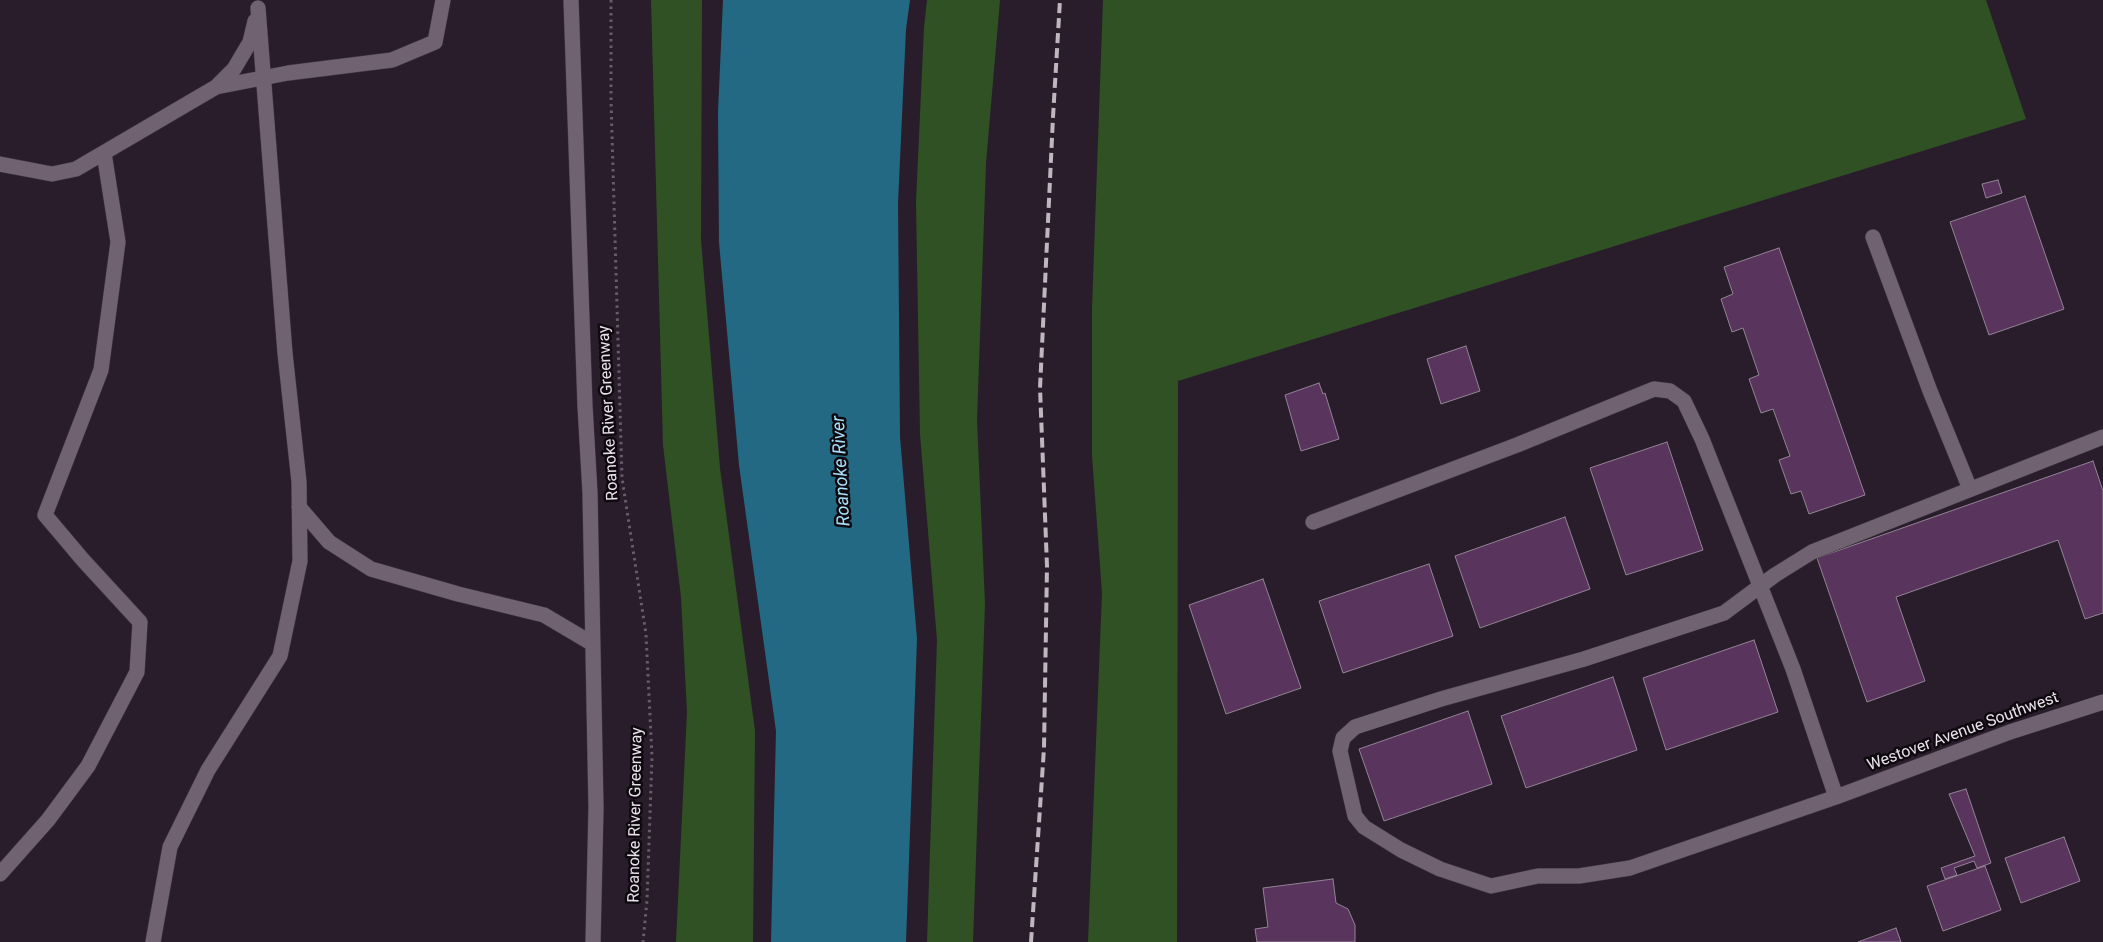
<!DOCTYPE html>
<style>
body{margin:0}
canvas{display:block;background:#291d2b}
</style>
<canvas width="2103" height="942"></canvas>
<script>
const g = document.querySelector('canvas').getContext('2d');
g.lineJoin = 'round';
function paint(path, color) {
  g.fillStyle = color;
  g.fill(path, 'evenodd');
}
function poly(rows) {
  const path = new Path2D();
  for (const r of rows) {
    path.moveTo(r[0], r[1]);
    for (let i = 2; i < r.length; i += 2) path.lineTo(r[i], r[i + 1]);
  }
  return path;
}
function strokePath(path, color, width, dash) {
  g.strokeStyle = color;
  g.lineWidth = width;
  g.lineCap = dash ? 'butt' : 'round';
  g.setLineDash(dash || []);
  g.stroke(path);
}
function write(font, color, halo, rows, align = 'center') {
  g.font = font + ' Roboto,sans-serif';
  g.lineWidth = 5;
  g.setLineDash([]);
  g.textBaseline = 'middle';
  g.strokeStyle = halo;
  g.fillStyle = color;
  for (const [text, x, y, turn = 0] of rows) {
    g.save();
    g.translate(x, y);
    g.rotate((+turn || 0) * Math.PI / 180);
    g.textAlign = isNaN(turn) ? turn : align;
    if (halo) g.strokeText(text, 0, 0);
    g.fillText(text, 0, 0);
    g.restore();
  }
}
paint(poly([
 [651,0,702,0,701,240,720,468,755,731,753,942,676,942,687,712,681,597,663,445],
 [927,0,1000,0,986,163,977,420,985,604,973,942,927,942,937,640,920,434,916,202,924,28],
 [1103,0,1986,0,2026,119,1178,381,1177,942,1088,942,1102,593,1092,455,1092,309]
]), '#2f5124');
paint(poly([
 [723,0,910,0,906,29,898,203,900,437,917,639,906,942,771,942,776,731,739,465,719,242,718,112]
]), '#236984');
const building = poly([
 [1998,180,2002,193,1986,198,1982,184,1998,180],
 [2025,196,2064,309,1989,335,1950,222,2025,196],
 [1779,248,1865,495,1809,514,1801,491,1791,494,1779,460,1790,456,1773,409,1761,413,1749,379,1759,375,1743,328,1732,332,1721,299,1733,294,1724,267,1779,248],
 [1466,346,1480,391,1441,404,1427,359,1466,346],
 [1319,383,1323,394,1325,393,1339,439,1301,451,1285,395,1319,383],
 [1667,442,1703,550,1626,575,1590,468,1667,442],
 [2093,461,2103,491,2103,613,2085,619,2058,540,1896,597,1925,681,1867,702,1817,558,2093,461],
 [1565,517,1590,589,1480,628,1455,556,1565,517],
 [1429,564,1453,636,1343,673,1319,601,1429,564],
 [1263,579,1301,688,1226,714,1189,605,1263,579],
 [1754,640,1778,712,1666,750,1643,678,1754,640],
 [1613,677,1637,750,1526,788,1501,716,1613,677],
 [1468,711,1492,784,1384,821,1359,749,1468,711],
 [1966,789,1991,863,1977,868,1974,861,1954,868,1957,875,1945,879,1941,868,1975,856,1949,794,1966,789],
 [2064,837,2080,881,2021,903,2005,858,2064,837],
 [1985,866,2001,910,1943,931,1927,886,1985,866],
 [1333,879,1336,903,1348,909,1355,925,1355,942,1257,942,1255,929,1268,927,1263,888,1333,879],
 [1896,928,1901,942,1858,942,1896,928]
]);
paint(building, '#59355e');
strokePath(building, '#928394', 1);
const minor = poly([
 [571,0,585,406,590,493,596,808,593,942],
 [216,87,288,73,392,60,435,42,443,0],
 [0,164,52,174,76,169,216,87,234,69,250,42,255,21],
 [1873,237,1930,391,1970,489],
 [2103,437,1812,552,1775,575,1724,613,1584,659,1441,699,1355,727,1343,738,1340,751,1355,816,1364,827,1401,850,1440,869,1491,886,1538,876,1579,876,1630,868,1836,797,2010,732,2103,702],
 [299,507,329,542,371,569,458,594,544,615,593,644],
 [1313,522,1517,445,1654,389,1670,391,1684,401,1702,439,1793,669,1836,797],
 [0,874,48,820,88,766,137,672,140,622,83,560,45,515,101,370,118,242,104,153],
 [153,942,170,847,208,770,280,656,300,561,299,482,285,353,258,8]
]);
strokePath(minor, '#413743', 16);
strokePath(poly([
 [611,0,611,100,622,478,646,634,652,757,647,900,643,942]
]), '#675c68', 3, [2.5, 4]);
strokePath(minor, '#716272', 15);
strokePath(poly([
 [1031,942,1044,748,1047,566,1040,388,1053,117,1060,0]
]), '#bfb6c0', 4, [10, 5]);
write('16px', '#ebe3ec', '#0e090f', [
 ["Roanoke River Greenway",609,413,-93],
 ["Westover Avenue Southwest",1963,732,-20],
 ["Roanoke River Greenway",636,815,-89]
]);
write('italic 18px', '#a9e0fa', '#0e090f', [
 ["Roanoke River",842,471,-93]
]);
</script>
